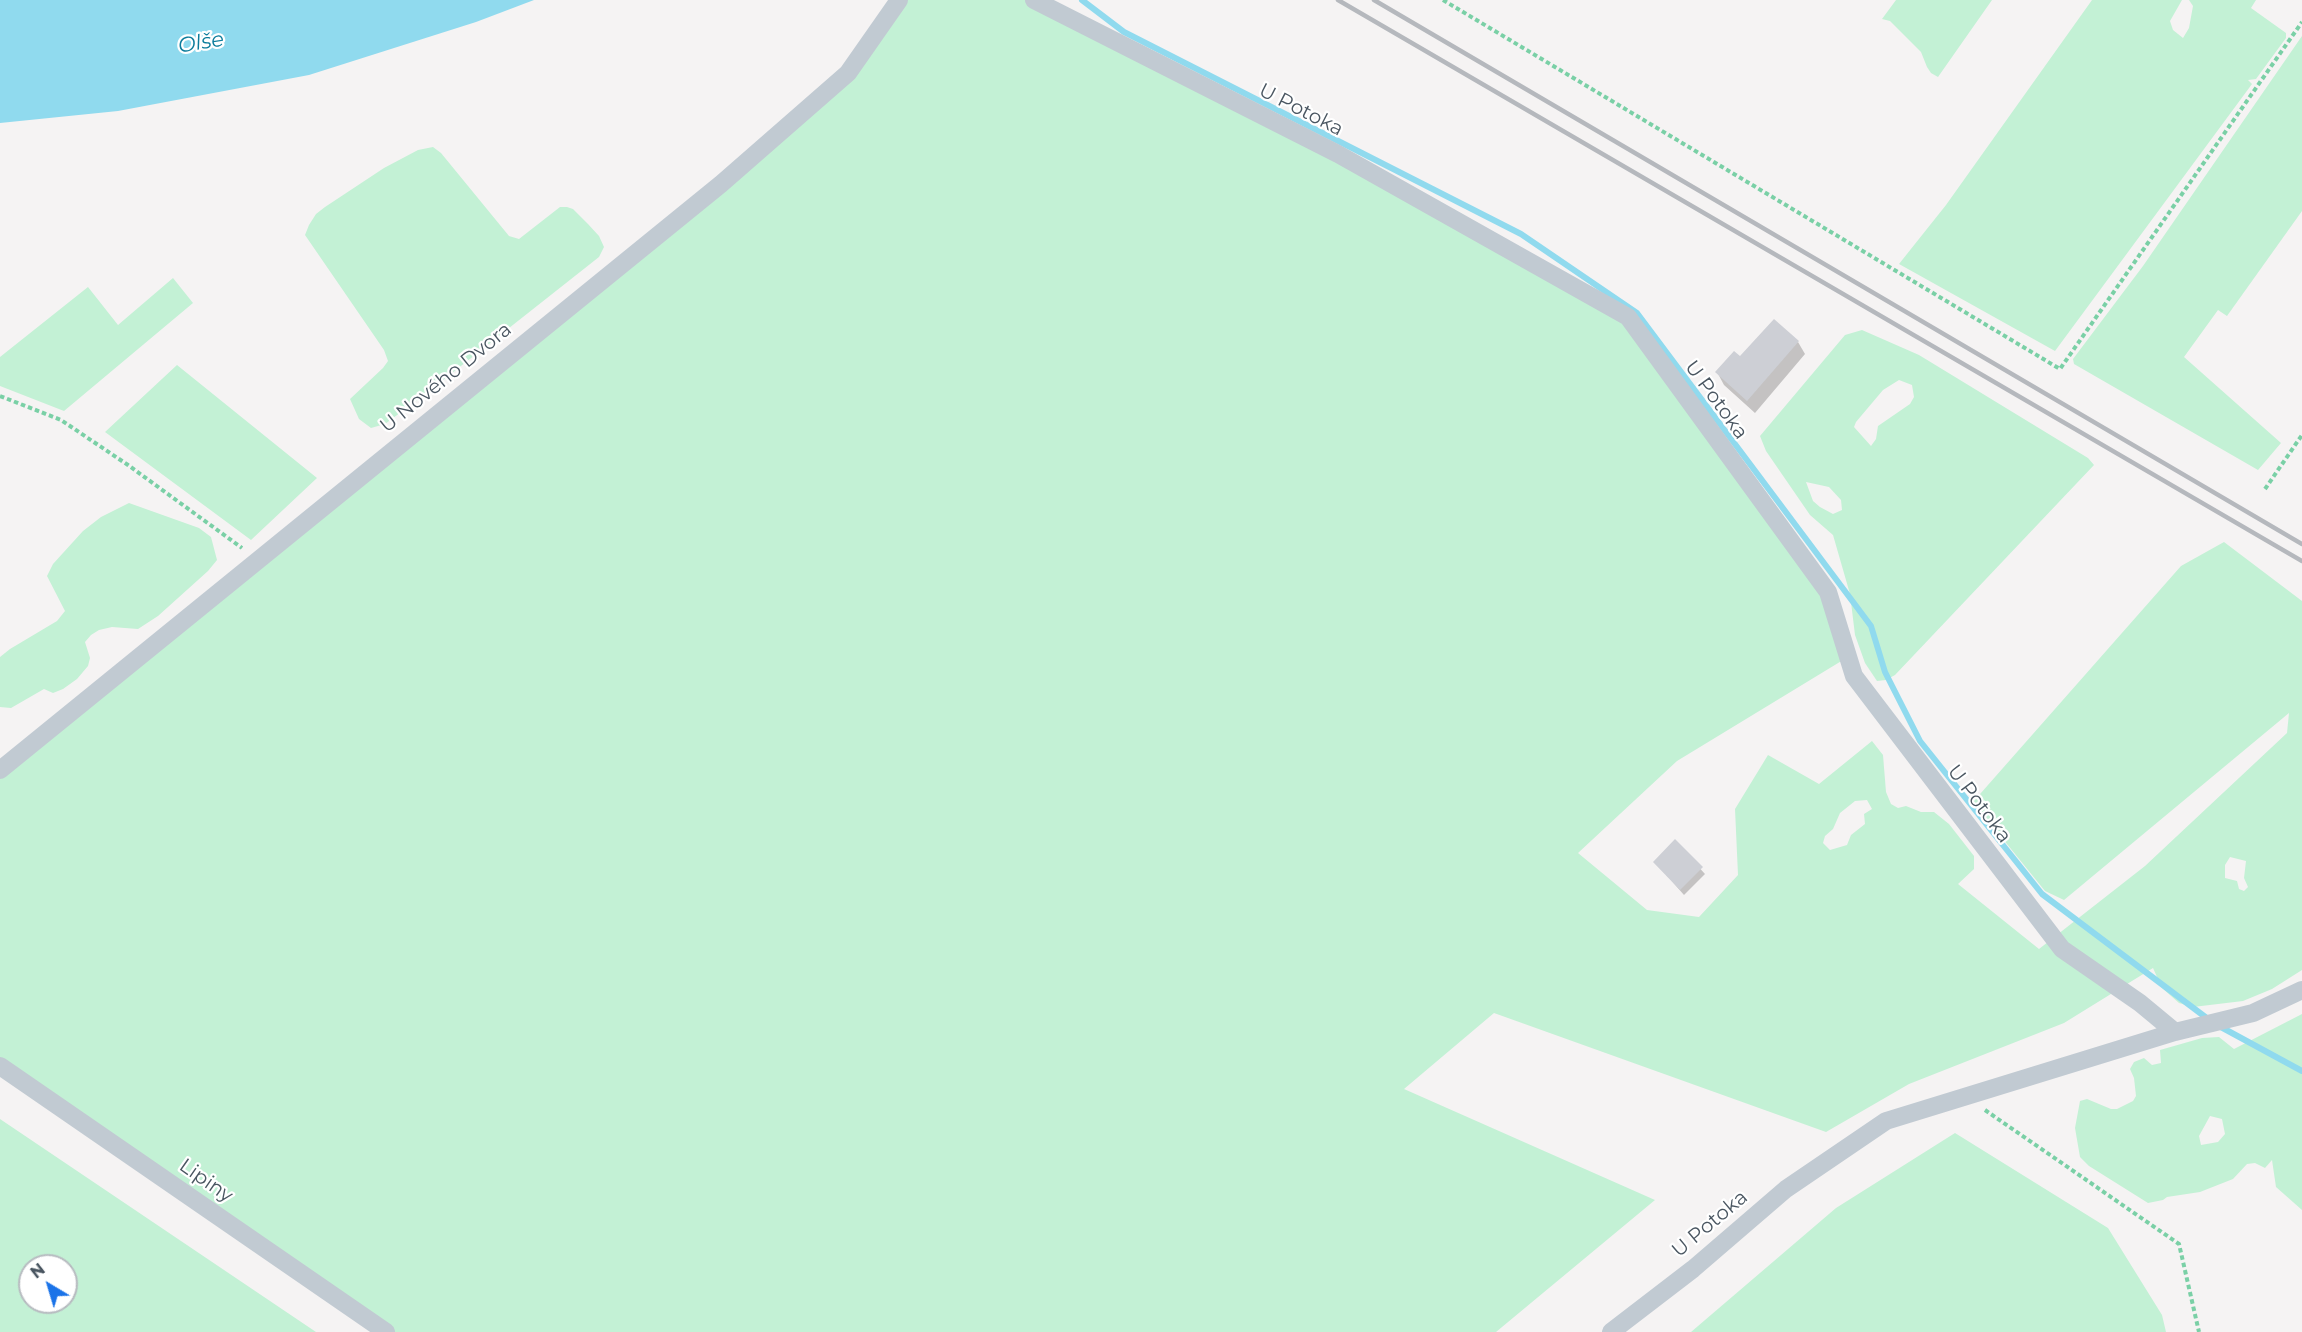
<!DOCTYPE html>
<meta charset="utf-8">
<style>
body{margin:0}
#map{position:relative;width:2302px;height:1332px;overflow:hidden;background:#f5f3f3;font-family:Montserrat,sans-serif}
canvas{display:block}
.north{position:absolute;left:18px;top:1254px;width:60px;height:60px;box-sizing:border-box;background:#fff;border:2px solid #b7bbc0;border-radius:50%;rotate:322deg;font-size:16px;font-weight:700;line-height:24px;text-align:center;color:#4a5661}
.north::after{content:'';display:block;margin:auto;width:21px;height:27px;background:#1a73e8;clip-path:polygon(50% 0,100% 100%,50% 72%,0 100%)}
</style>
<div id="map">
<canvas width="2302" height="1332"></canvas>
<div class="north">N</div>
</div>
<script>
const g = document.querySelector('canvas').getContext('2d');
g.lineJoin = 'round';
function paint(path, color) {
  g.fillStyle = color;
  g.fill(path, 'evenodd');
}
function poly(rows) {
  const path = new Path2D();
  for (const r of rows) {
    path.moveTo(r[0], r[1]);
    for (let i = 2; i < r.length; i += 2) path.lineTo(r[i], r[i + 1]);
  }
  return path;
}
function strokePath(path, color, width, dash) {
  g.strokeStyle = color;
  g.lineWidth = width;
  g.lineCap = dash ? 'butt' : 'round';
  g.setLineDash(dash || []);
  g.stroke(path);
}
function write(font, color, halo, rows, align = 'center') {
  g.font = font + ' Montserrat,sans-serif';
  g.lineWidth = 4.5;
  g.setLineDash([]);
  g.textBaseline = 'middle';
  g.strokeStyle = halo;
  g.fillStyle = color;
  for (const [text, x, y, turn = 0] of rows) {
    g.save();
    g.translate(x, y);
    g.rotate((+turn || 0) * Math.PI / 180);
    g.textAlign = isNaN(turn) ? turn : align;
    if (halo) g.strokeText(text, 0, 0);
    g.fillText(text, 0, 0);
    g.restore();
  }
}
paint(poly([
 [899,0,1034,0,1628,317,1828,592,1848,657,1677,761,1578,853,1647,910,1699,917,1738,875,1735,809,1768,755,1819,784,1872,741,1883,755,1886,792,1891,804,1898,808,1906,806,1921,812,1934,812,1949,824,1974,856,1974,869,1958,884,2039,949,2145,866,2287,733,2289,713,2064,900,2045,891,1973,802,2181,566,2224,542,2302,601,2302,970,2272,989,2243,1001,2193,1007,2179,1003,2162,988,2153,968,2064,1023,1909,1084,1826,1132,1494,1013,1404,1089,1655,1200,1496,1332,386,1332,0,1066,0,770,848,73],
 [1867,800,1872,809,1864,814,1865,824,1851,835,1847,845,1830,850,1823,843,1825,836,1833,829,1840,813,1855,801],
 [2230,857,2246,861,2244,878,2248,887,2244,891,2239,889,2237,881,2225,878,2225,865],
 [1896,0,1992,0,1938,77,1931,73,1927,67,1921,52,1890,21,1882,19],
 [2092,0,2182,0,2170,21,2173,30,2183,38,2189,28,2193,6,2189,0,2256,0,2251,8,2286,33,2286,38,2256,79,2248,80,2252,84,2055,351,1899,264,1946,205],
 [2302,36,2302,211,2227,316,2218,310,2184,357,2281,443,2258,470,2074,364,2073,359,2143,266],
 [433,147,441,153,509,236,519,239,560,207,567,207,573,209,588,224,599,236,604,247,599,257,428,392,385,424,371,428,359,419,350,399,383,368,388,361,384,350,305,235,309,225,316,214,325,207,384,168,418,150],
 [173,278,193,303,64,411,0,386,0,357,88,287,118,325],
 [1862,330,1919,355,2088,458,2094,465,1895,675,1886,680,1877,681,1865,663,1855,635,1850,594,1833,535,1810,515,1766,451,1760,436,1845,335],
 [1899,380,1912,385,1914,397,1910,404,1878,426,1876,439,1871,446,1854,427,1856,422,1883,390],
 [1806,482,1829,487,1841,500,1842,510,1833,514,1820,507,1813,501],
 [177,365,317,478,251,540,105,432],
 [129,503,199,528,211,537,217,560,208,571,158,616,138,629,112,627,99,630,91,635,85,642,90,658,88,666,77,679,63,689,53,693,44,689,11,708,0,707,0,657,10,649,57,621,65,611,47,576,53,564,83,531,101,517],
 [2302,1014,2302,1210,2276,1187,2272,1160,2265,1168,2255,1163,2247,1164,2233,1179,2200,1192,2167,1197,2163,1200,2148,1203,2089,1166,2080,1157,2075,1128,2080,1101,2087,1099,2111,1109,2117,1109,2133,1101,2136,1096,2134,1078,2130,1069,2134,1062,2144,1058,2152,1065,2161,1063,2160,1050,2202,1038,2219,1037,2234,1049],
 [2210,1116,2222,1119,2225,1134,2218,1142,2201,1145,2199,1136],
 [0,1119,316,1332,0,1332],
 [30,1266,66,1266,66,1302,30,1302],
 [1955,1133,2108,1228,2162,1315,2166,1332,1691,1332,1836,1208]
]), '#c3f1d5');
paint(poly([
 [0,0,534,0,476,22,309,75,118,111,0,123]
]), '#90daee');
paint(poly([
 [1798,342,1805,354,1755,413,1724,385,1717,372,1741,359],
 [1675,841,1705,874,1684,895,1655,862]
]), '#0003');
strokePath(poly([
 [1082,0,1124,32,1521,234,1637,313,1871,626,1885,672,1920,741,2042,894,2208,1019],
 [2219,1026,2302,1071]
]), '#90daee', 6);
paint(poly([
 [1774,319,1799,341,1747,401,1715,372,1734,351,1740,356],
 [1675,839,1703,867,1680,890,1653,862]
]), '#cdcfd5');
strokePath(poly([
 [1443,0,2060,369,2302,22],
 [0,396,61,420,128,465,242,548],
 [2265,489,2302,435],
 [1985,1110,2179,1244,2199,1332]
]), '#7ad0a6', 4, [4.5, 3]);
strokePath(poly([
 [1034,0,1338,154,1628,317,1828,592,1854,676,2062,949,2140,1003,2175,1032],
 [0,770,721,184,848,73,899,0],
 [0,1066,386,1332],
 [1611,1332,1693,1269,1786,1189,1886,1121,2175,1032,2253,1013,2302,990]
]), '#c1cad2', 18);
strokePath(poly([
 [1338,0,2302,561],
 [1374,0,2302,544]
]), '#b5b8bd', 4.5);
write('20px', '#4a5661', '#fff', [
 ["U Potoka",1301,110,27],
 ["U Nového Dvora",446,378,-39],
 ["U Potoka",1716,400,54],
 ["U Potoka",1979,804,53],
 ["Lipiny",206,1181,35],
 ["U Potoka",1710,1224,-40]
]);
write('italic 21px', '#0c7c9b', '#fff', [
 ["Olše",201,43,-9]
]);
</script>
